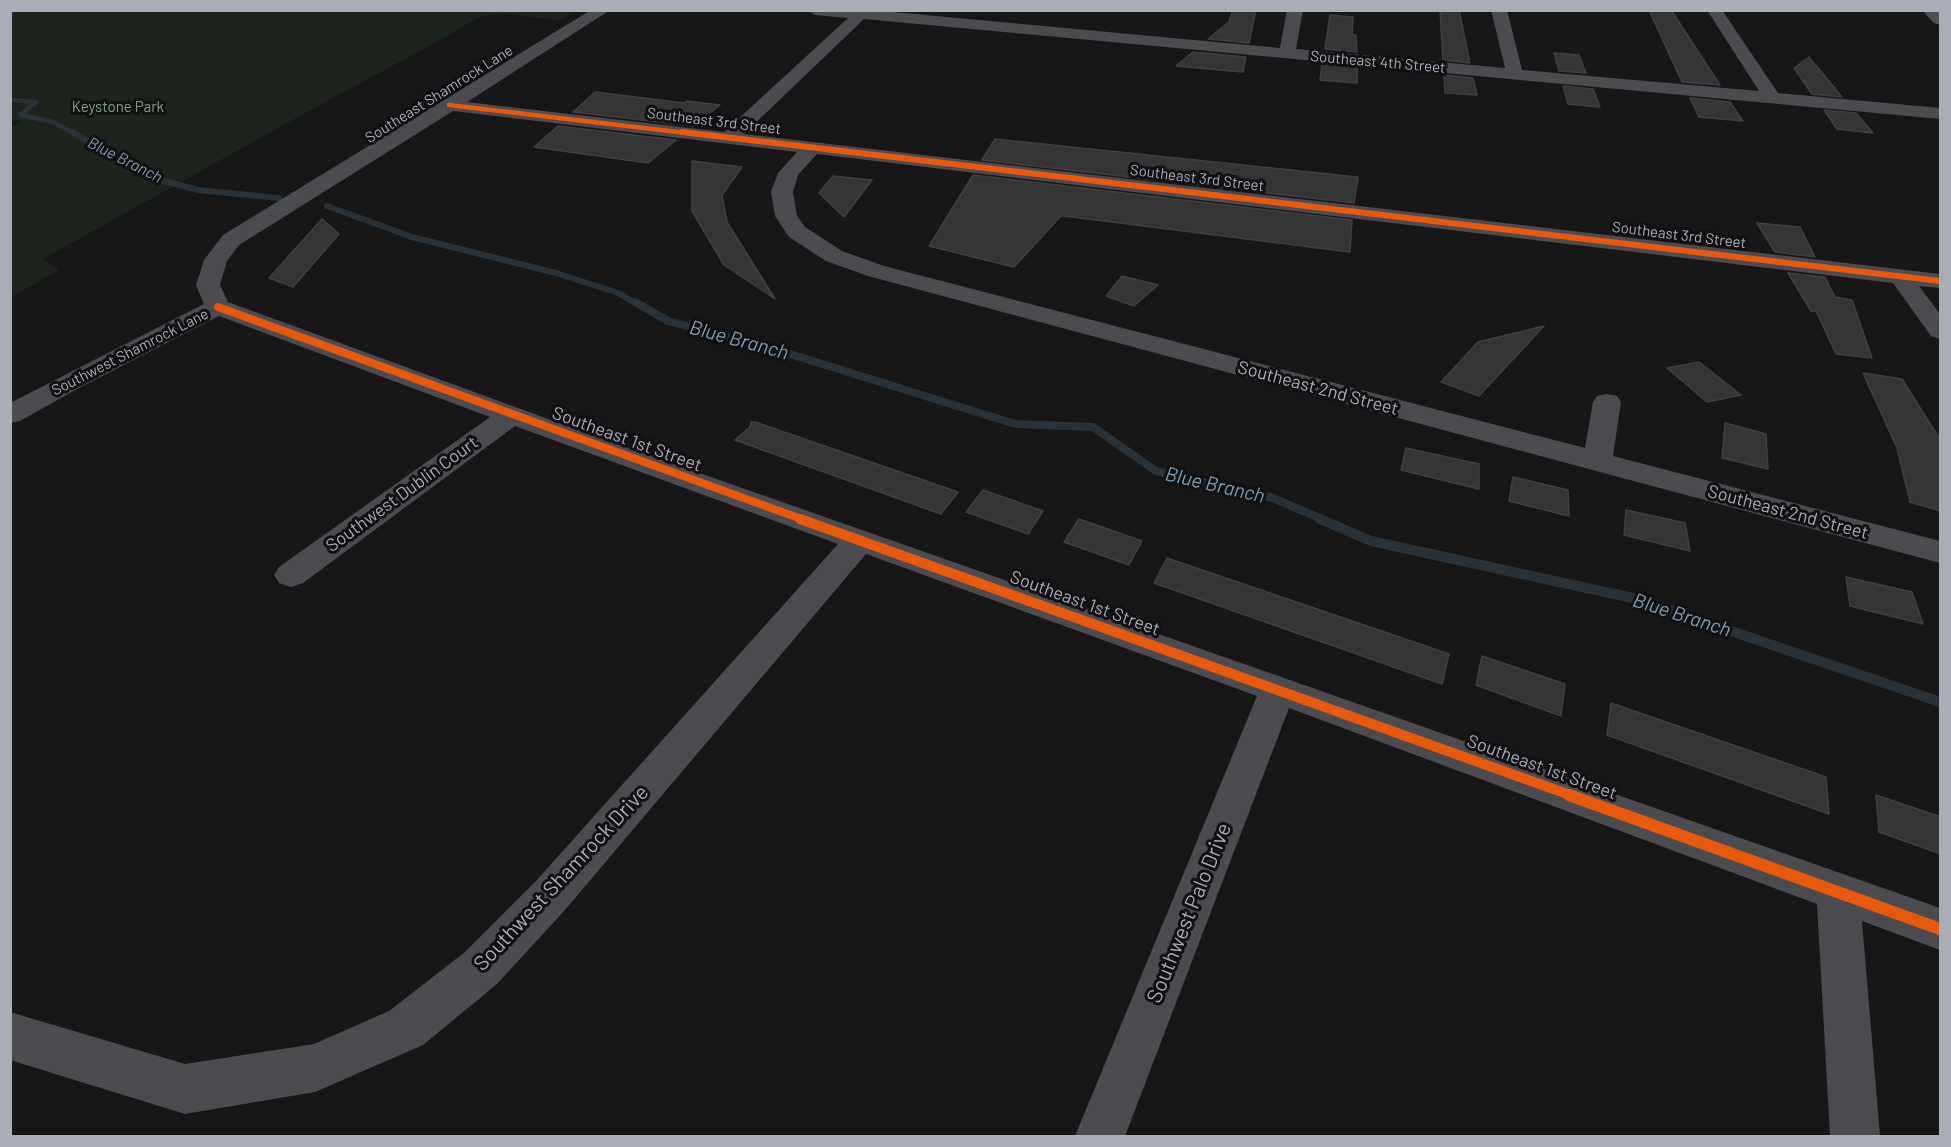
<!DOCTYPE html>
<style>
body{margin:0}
#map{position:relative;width:1951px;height:1147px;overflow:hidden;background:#171717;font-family:Barlow,sans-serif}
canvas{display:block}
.frame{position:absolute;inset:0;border:12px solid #a8adb8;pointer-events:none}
</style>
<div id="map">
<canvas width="1951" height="1147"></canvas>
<div class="frame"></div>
</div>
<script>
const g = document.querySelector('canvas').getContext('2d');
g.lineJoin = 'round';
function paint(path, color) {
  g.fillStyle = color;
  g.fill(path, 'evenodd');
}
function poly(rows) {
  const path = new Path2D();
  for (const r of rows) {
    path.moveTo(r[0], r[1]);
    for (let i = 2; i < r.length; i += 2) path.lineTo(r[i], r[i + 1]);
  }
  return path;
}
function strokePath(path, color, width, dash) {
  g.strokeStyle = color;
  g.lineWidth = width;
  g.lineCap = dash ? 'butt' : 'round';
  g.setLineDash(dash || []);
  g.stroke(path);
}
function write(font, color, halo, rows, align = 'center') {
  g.font = font + ' Barlow,sans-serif';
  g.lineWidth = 6;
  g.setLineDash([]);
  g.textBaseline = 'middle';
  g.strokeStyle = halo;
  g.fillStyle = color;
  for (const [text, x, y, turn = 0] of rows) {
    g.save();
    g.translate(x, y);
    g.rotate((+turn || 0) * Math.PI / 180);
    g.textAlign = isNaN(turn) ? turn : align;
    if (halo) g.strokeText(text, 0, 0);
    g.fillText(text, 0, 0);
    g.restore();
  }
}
paint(poly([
 [11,10,572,10,572,11,565,18,558,20,502,14,484,16,472,21,451,34,287,123,43,259,59,270,11,297,11,127,22,121,11,120]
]), '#1d241e');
strokePath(poly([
 [10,100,36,102,20,115,53,122,75,134]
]), '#2a3239', 4.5);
strokePath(poly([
 [72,132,156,179,198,190,279,198],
 [327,206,412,237,556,273,618,293,637,304]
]), '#2a3239', 6);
strokePath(poly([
 [635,302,668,321,787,353,1015,424,1093,427,1156,471,1273,498,1324,520]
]), '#2a3239', 8);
strokePath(poly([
 [1320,519,1371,541,1637,599,1940,702]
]), '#2a3239', 10);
const building = poly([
 [1233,10,1256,10,1249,43,1208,39,1229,22,1233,10],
 [1440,10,1459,10,1470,63,1443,60,1440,10],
 [1649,10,1671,10,1720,85,1682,82,1649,10],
 [1330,15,1353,17,1352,35,1356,35,1357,52,1325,49,1330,15],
 [1193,52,1246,57,1243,72,1176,66,1193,52],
 [1554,53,1579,55,1586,73,1559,71,1554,53],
 [1809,57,1842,97,1812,94,1794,68,1809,57],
 [1322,64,1357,67,1357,83,1320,80,1322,64],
 [1444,75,1473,78,1477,95,1445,93,1444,75],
 [1563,86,1593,89,1600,107,1568,104,1563,86],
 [595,92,684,103,687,101,720,105,694,126,573,112,595,92],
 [1690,98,1730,102,1743,121,1699,117,1690,98],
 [1824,110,1856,113,1873,133,1837,129,1824,110],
 [558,126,676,140,648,163,534,147,558,126],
 [995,139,1358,177,1354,203,982,160,995,139],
 [692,161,742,167,722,195,727,222,775,299,724,265,692,211,692,161],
 [973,175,1352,220,1350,252,1064,216,1061,216,1014,267,929,246,973,175],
 [833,176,872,180,844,217,819,193,833,176],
 [322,219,339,234,293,287,269,278,322,219],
 [1757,223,1800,227,1815,257,1775,252,1757,223],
 [1788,273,1825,277,1835,297,1852,300,1872,358,1836,354,1816,311,1811,311,1788,273],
 [1122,276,1158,285,1134,306,1106,296,1122,276],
 [1544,326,1479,396,1441,382,1478,342,1544,326],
 [1699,362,1741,395,1707,402,1667,368,1699,362],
 [1863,373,1902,379,1941,441,1941,511,1910,502,1897,448,1863,373],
 [751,422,755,422,958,492,941,514,735,440,750,427,751,422],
 [1725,423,1766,434,1768,469,1722,458,1725,423],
 [1406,448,1479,464,1479,489,1401,470,1406,448],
 [1513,477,1568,490,1569,516,1509,501,1513,477],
 [983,490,1043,511,1028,534,966,512,983,490],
 [1626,510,1685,523,1690,551,1624,535,1626,510],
 [1079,519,1142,541,1129,565,1064,542,1079,519],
 [1167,558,1449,654,1442,684,1154,583,1167,558],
 [1846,577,1912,592,1923,624,1850,606,1846,577],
 [1482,656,1565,684,1561,716,1476,685,1482,656],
 [1611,703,1826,777,1829,814,1607,735,1611,703],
 [1876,795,1941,817,1941,854,1879,832,1876,795]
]);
paint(building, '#353536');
strokePath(building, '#3f4043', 1.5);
paint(poly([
 [591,10,610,10,467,102,724,132,848,18,815,15,808,10,872,10,1280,48,1287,10,1303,10,1296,49,1505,68,1491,10,1507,10,1522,70,1759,91,1707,10,1722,10,1778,93,1940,108,1940,119,864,19,744,134,1940,274,1940,288,1919,286,1940,314,1940,339,1931,336,1893,283,817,154,798,175,793,192,797,216,805,227,842,251,884,266,1585,448,1593,402,1597,396,1607,394,1617,396,1621,402,1613,456,1940,541,1940,563,868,276,826,261,789,237,775,216,771,192,778,173,797,152,453,111,239,245,227,261,220,285,228,302,611,442,1940,908,1940,950,1862,921,1880,1136,1830,1136,1817,904,1289,708,1125,1136,1075,1136,1257,696,866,554,565,910,497,984,423,1045,315,1092,185,1114,10,1060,10,1012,185,1064,314,1044,389,1011,465,952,535,882,838,544,515,426,303,583,291,587,279,583,274,575,279,567,490,417,219,316,77,389,20,421,10,423,10,403,204,304,196,285,204,260,223,235,591,10]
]), '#4b4c50');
paint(poly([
 [1922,10,1939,10,1940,25,1934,23,1922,10]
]), '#4d4f52');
strokePath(poly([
 [449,105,695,134]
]), '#e8590c', 4.5);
strokePath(poly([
 [682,132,1940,281]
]), '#e8590c', 6);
strokePath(poly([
 [218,307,804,520]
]), '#e8590c', 8);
strokePath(poly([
 [800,519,1573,796]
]), '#e8590c', 10);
strokePath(poly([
 [1569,795,1940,929]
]), '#e8590c', 12);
write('15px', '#a8adb8', '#111113', [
 ["Southeast 4th Street",1378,62,5],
 ["Southeast Shamrock Lane",439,94,-32],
 ["Southeast 3rd Street",714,121,7],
 ["Southeast 3rd Street",1197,178,7],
 ["Southeast 3rd Street",1679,235,7],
 ["Southwest Shamrock Lane",130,352,-27]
]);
write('15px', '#7fa381', '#111113', [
 ["Keystone Park",118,107]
]);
write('italic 16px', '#7f9bb3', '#111113', [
 ["Blue Branch",125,160,27]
]);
write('18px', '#a8adb8', '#111113', [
 ["Southeast 2nd Street",1318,388,15],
 ["Southeast 1st Street",627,439,20],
 ["Southwest Dublin Court",402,494,-36],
 ["Southeast 2nd Street",1788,512,15],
 ["Southeast 1st Street",1085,603,20],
 ["Southeast 1st Street",1542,767,20]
]);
write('italic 20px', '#7f9bb3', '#111113', [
 ["Blue Branch",739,340,15],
 ["Blue Branch",1215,485,13],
 ["Blue Branch",1682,615,18]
]);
write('21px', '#a8adb8', '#111113', [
 ["Southwest Shamrock Drive",561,878,-47],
 ["Southwest Palo Drive",1189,913,-68]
]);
</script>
